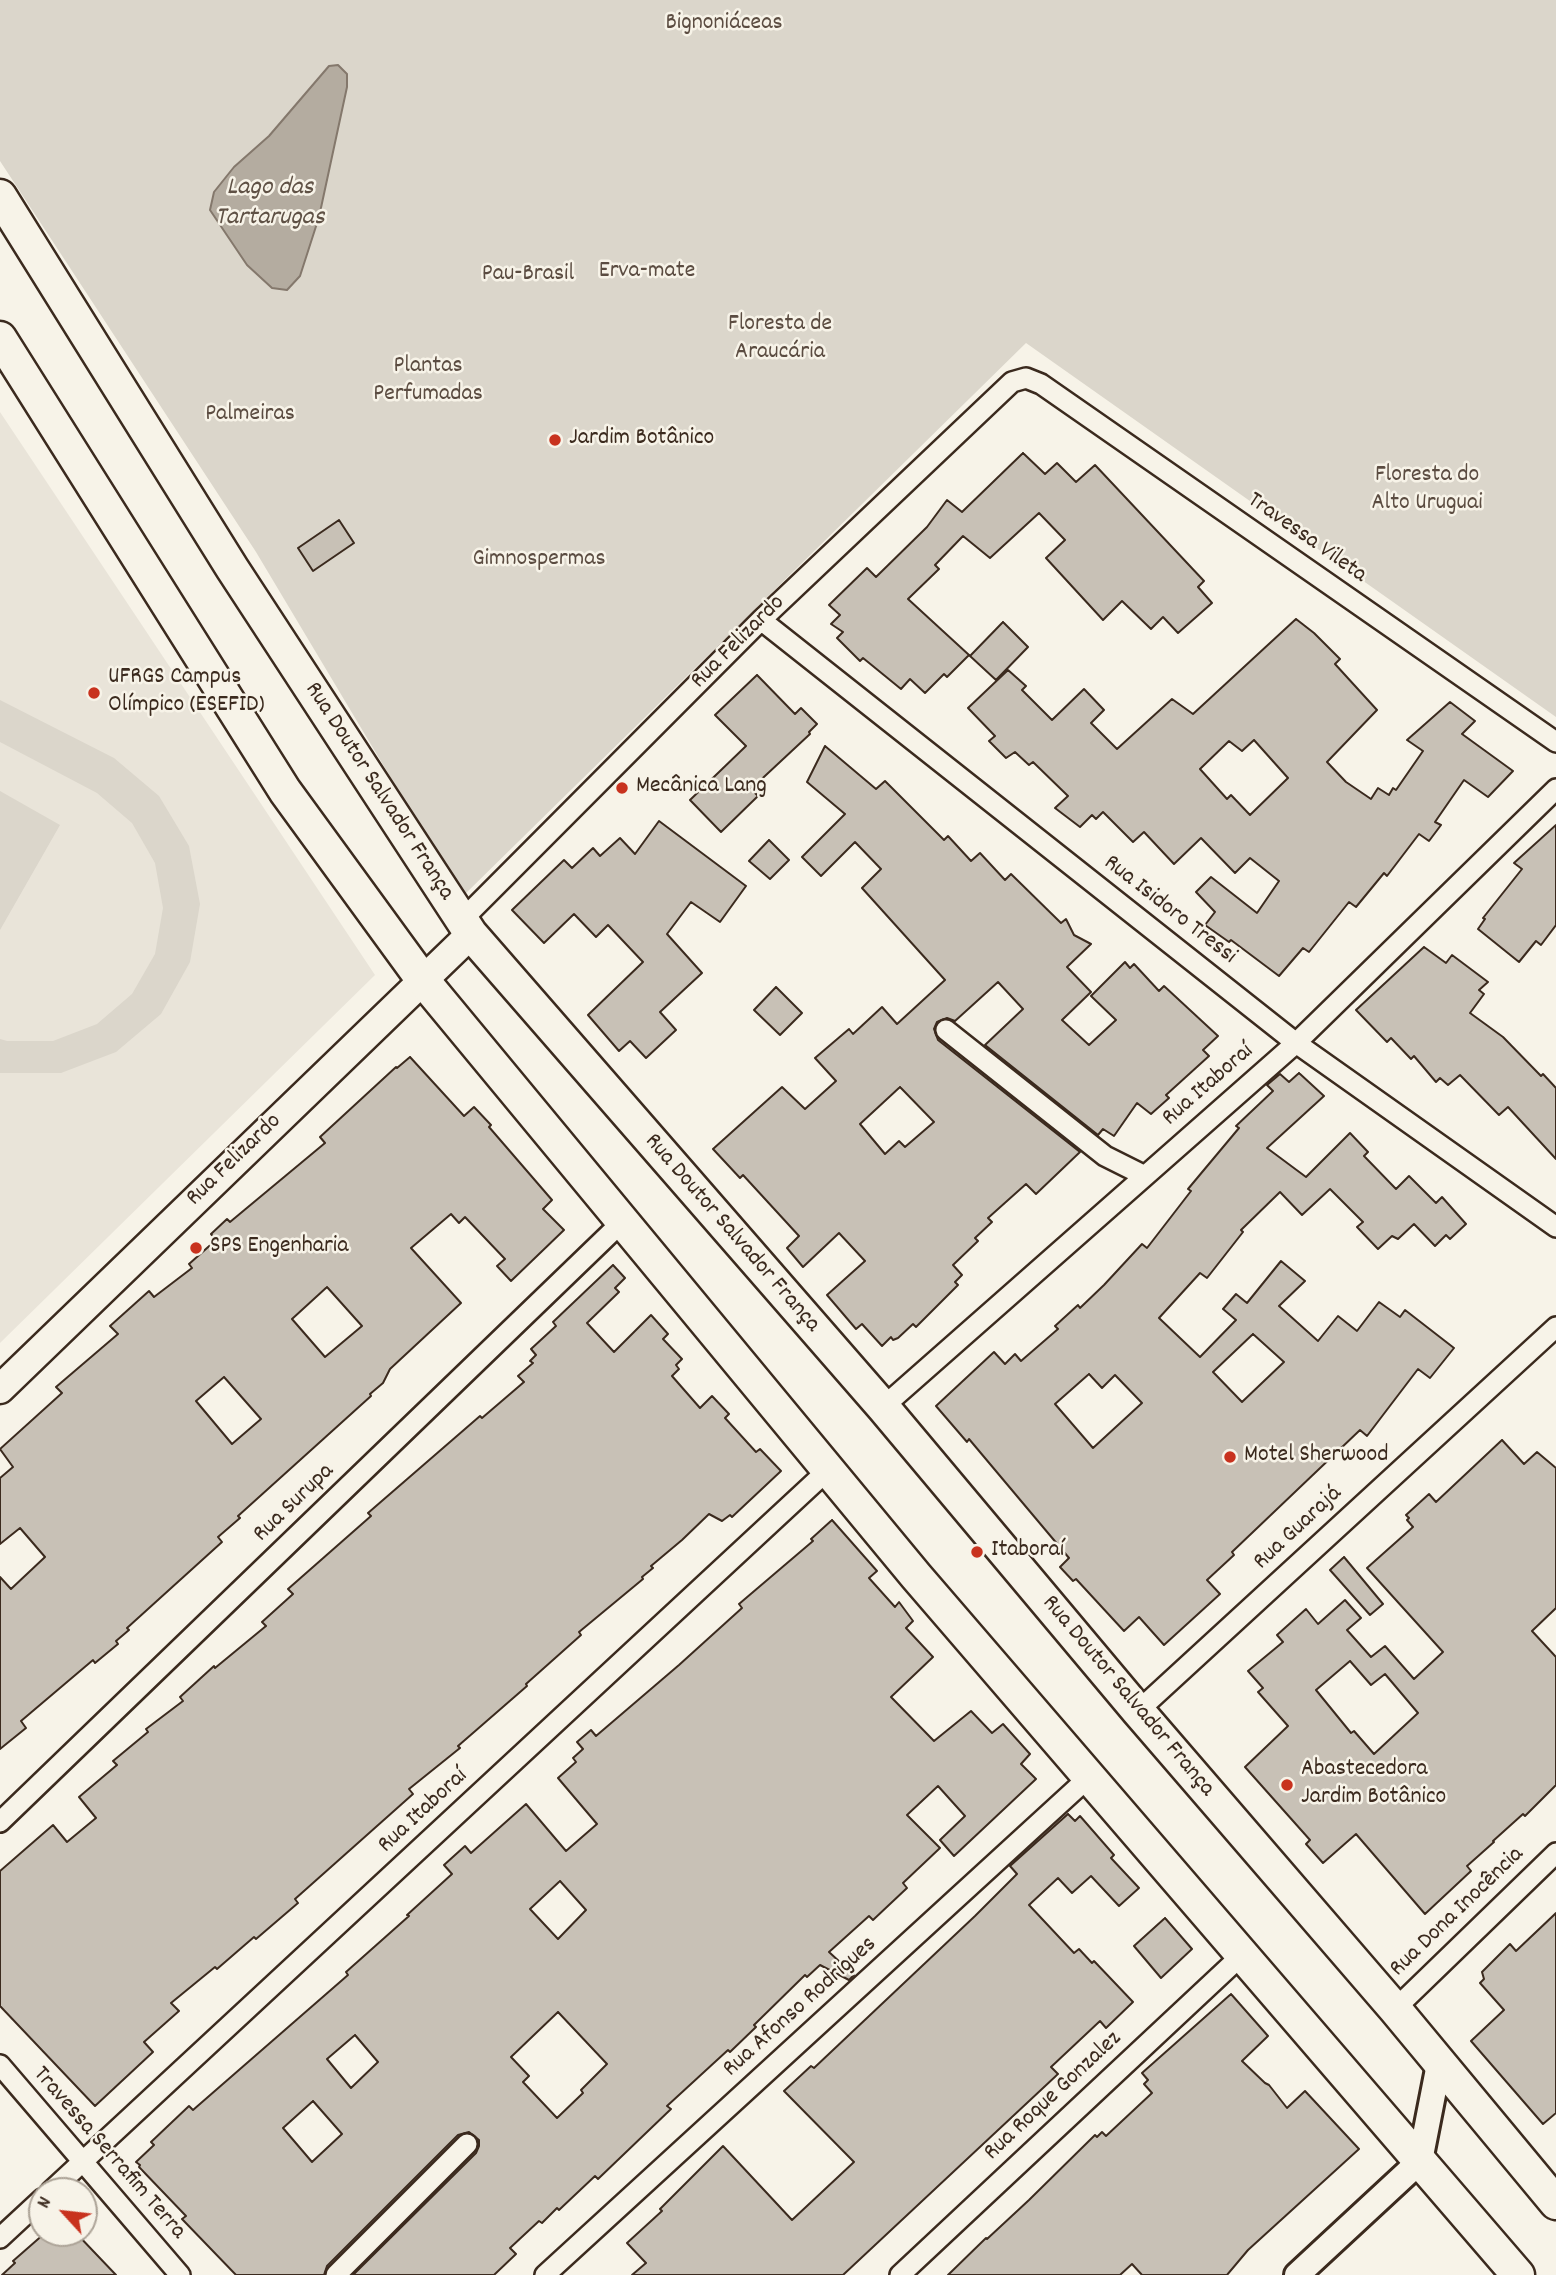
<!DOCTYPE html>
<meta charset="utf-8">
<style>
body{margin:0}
#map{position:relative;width:1556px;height:2275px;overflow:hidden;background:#f7f3e8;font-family:Dekko,sans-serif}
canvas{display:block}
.north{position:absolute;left:28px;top:2177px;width:70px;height:70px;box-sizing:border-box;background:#f7f3e8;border:2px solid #aca397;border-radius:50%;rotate:297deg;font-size:19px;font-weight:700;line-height:28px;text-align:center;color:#3b2a1e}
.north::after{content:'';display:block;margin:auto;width:24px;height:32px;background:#c8321e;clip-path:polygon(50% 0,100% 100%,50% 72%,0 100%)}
</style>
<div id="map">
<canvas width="1556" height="2275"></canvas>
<div class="north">N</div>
</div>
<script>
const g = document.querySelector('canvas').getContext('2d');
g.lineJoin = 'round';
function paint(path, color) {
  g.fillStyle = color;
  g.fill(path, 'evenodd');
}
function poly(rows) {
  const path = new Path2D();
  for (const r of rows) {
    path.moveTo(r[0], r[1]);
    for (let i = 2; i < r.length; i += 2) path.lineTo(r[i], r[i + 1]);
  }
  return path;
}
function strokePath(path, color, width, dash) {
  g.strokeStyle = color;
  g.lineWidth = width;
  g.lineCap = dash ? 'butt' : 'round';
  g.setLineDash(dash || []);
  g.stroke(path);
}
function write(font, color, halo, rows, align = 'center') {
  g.font = font + ' Dekko,sans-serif';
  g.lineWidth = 5;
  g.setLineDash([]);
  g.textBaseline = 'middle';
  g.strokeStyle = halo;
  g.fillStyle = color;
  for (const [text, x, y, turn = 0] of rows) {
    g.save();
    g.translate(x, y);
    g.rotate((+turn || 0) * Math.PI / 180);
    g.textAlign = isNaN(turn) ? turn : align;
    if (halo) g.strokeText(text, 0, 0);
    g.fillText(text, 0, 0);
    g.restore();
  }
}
paint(poly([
 [0,412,375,975,0,1343]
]), '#e9e4d9');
paint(poly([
 [0,0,1556,0,1556,717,1026,343,462,897,256,552,0,161],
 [0,700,114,758,159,796,189,846,200,904,190,962,161,1014,116,1052,61,1073,0,1073,0,1039,7,1041,53,1041,97,1024,132,994,155,954,163,908,155,863,132,823,97,793,0,742],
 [0,791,60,825,0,930]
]), '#dbd6cb');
const water = poly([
 [338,65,347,74,347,87,319,217,300,276,287,290,272,288,247,265,210,210,214,192,234,167,269,136,329,66,338,65]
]);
paint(water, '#b4aca0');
strokePath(water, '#84786c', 2);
const building = poly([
 [1023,453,1045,474,1057,463,1076,482,1095,465,1204,581,1198,587,1212,603,1178,633,1163,617,1151,629,1122,601,1103,620,1046,558,1065,540,1039,513,990,558,963,536,935,565,939,569,908,599,969,655,947,677,944,674,925,693,910,679,901,689,863,658,860,661,837,638,843,632,831,624,840,615,829,605,867,568,876,577,927,527,947,500,962,512,1023,453],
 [339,520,354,543,313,571,298,548,339,520],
 [1296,619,1314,633,1340,659,1335,664,1377,710,1327,762,1346,782,1371,799,1378,788,1389,795,1393,788,1396,790,1423,751,1407,740,1450,702,1475,721,1462,734,1513,771,1488,797,1464,780,1435,822,1441,825,1429,841,1419,834,1387,876,1384,873,1356,907,1349,902,1309,952,1303,948,1279,976,1231,940,1229,942,1205,925,1215,912,1196,892,1211,877,1257,913,1279,881,1250,858,1235,873,1201,838,1174,864,1144,832,1133,842,1103,812,1096,819,1092,815,1080,827,1055,808,1068,796,1033,762,1029,765,1015,752,1006,758,989,741,995,736,968,708,1008,670,1026,686,1022,690,1052,720,1084,689,1104,710,1091,723,1117,749,1172,699,1193,714,1296,619],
 [1254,740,1288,778,1250,815,1231,795,1227,799,1200,769,1229,741,1242,751,1254,740],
 [1003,622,1028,647,996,680,970,656,1003,622],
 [757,675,795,714,801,708,817,724,809,732,810,734,751,789,758,796,721,832,690,800,746,746,715,715,757,675],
 [825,746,876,789,885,781,944,840,948,836,971,861,980,853,1005,880,1011,874,1061,923,1066,919,1074,935,1091,944,1067,967,1091,992,1062,1020,1089,1045,1116,1020,1091,996,1125,962,1130,968,1134,964,1159,991,1164,986,1218,1036,1203,1050,1209,1056,1166,1095,1169,1098,1151,1114,1137,1103,1114,1136,1103,1129,1098,1135,985,1045,1023,1009,998,982,955,1021,947,1018,937,1022,934,1029,938,1040,1080,1152,1036,1194,1026,1184,988,1218,992,1222,975,1238,978,1241,953,1265,962,1275,955,1282,958,1285,916,1327,913,1324,898,1338,893,1340,891,1337,882,1346,862,1324,856,1329,827,1295,865,1261,839,1233,803,1267,787,1248,799,1236,743,1175,740,1178,713,1149,782,1087,805,1109,836,1081,815,1058,849,1029,853,1034,882,1007,897,1024,945,980,862,888,881,869,855,842,821,876,802,857,845,814,807,782,825,746],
 [900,1087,934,1122,905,1147,899,1141,885,1154,860,1124,900,1087],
 [659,821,746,886,720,922,691,902,667,934,702,973,660,1012,676,1030,646,1058,630,1041,619,1051,588,1015,643,962,608,925,596,937,574,914,544,943,512,910,564,860,572,868,593,848,600,856,620,838,635,854,659,821],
 [1556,825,1556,925,1541,945,1536,941,1519,962,1478,929,1485,919,1483,918,1522,869,1514,863,1556,825],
 [769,840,789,860,770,879,749,861,769,840],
 [1424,947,1446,963,1452,955,1488,982,1479,990,1484,994,1470,1013,1503,1037,1541,1076,1543,1074,1556,1088,1556,1159,1508,1107,1499,1115,1460,1075,1448,1085,1440,1078,1436,1082,1414,1056,1411,1059,1391,1038,1387,1042,1356,1010,1424,947],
 [776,987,802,1013,780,1035,754,1010,776,987],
 [410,1057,464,1116,474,1107,491,1125,489,1127,552,1200,543,1209,564,1230,511,1281,497,1266,505,1259,465,1217,459,1223,451,1214,411,1248,461,1303,390,1369,383,1383,370,1394,371,1396,238,1516,240,1518,218,1537,222,1542,127,1628,129,1630,116,1641,118,1644,95,1663,93,1660,21,1721,26,1728,0,1749,0,1577,11,1589,45,1557,20,1528,0,1544,0,1478,13,1467,0,1449,62,1393,56,1387,118,1334,110,1326,149,1291,154,1297,192,1268,189,1264,216,1240,211,1234,227,1219,230,1222,325,1143,320,1137,396,1067,397,1068,410,1057],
 [327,1287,362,1326,325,1357,292,1319,327,1287],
 [224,1377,261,1419,232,1444,196,1401,224,1377],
 [1299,1073,1324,1096,1267,1148,1306,1177,1350,1133,1368,1152,1364,1156,1396,1189,1409,1176,1436,1203,1442,1197,1466,1224,1450,1239,1446,1235,1435,1246,1414,1224,1398,1239,1392,1236,1378,1249,1357,1227,1363,1222,1330,1189,1302,1215,1280,1192,1241,1230,1243,1232,1207,1278,1200,1273,1159,1318,1200,1357,1236,1320,1223,1309,1236,1294,1247,1303,1281,1261,1305,1281,1279,1306,1318,1341,1338,1316,1357,1331,1379,1302,1400,1317,1405,1310,1454,1348,1430,1378,1418,1369,1367,1436,1360,1430,1232,1552,1234,1555,1207,1580,1220,1594,1164,1645,1139,1617,1124,1631,1076,1579,1073,1581,1060,1567,1069,1558,969,1439,967,1442,936,1406,994,1352,1005,1364,1015,1354,1021,1361,1058,1329,1055,1326,1078,1305,1080,1308,1104,1285,1142,1244,1147,1248,1191,1191,1188,1189,1239,1128,1236,1126,1273,1091,1267,1085,1280,1074,1289,1082,1299,1073],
 [1253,1334,1284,1362,1242,1402,1213,1372,1253,1334],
 [1089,1374,1102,1388,1115,1375,1142,1403,1093,1448,1055,1404,1089,1374],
 [613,1265,625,1278,615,1288,619,1292,587,1323,614,1352,651,1315,668,1334,663,1339,682,1359,676,1365,679,1369,672,1376,700,1408,712,1396,729,1414,725,1418,756,1452,760,1449,781,1471,732,1517,730,1515,722,1521,709,1514,682,1540,651,1566,653,1568,642,1577,643,1579,579,1632,581,1635,526,1684,527,1686,458,1746,460,1748,409,1789,413,1794,295,1899,298,1903,256,1939,254,1937,217,1969,215,1967,171,2003,179,2011,144,2042,153,2052,95,2106,0,2006,0,1871,53,1825,67,1842,96,1818,79,1797,117,1765,113,1761,148,1732,146,1729,183,1701,180,1697,214,1666,215,1668,266,1626,262,1622,293,1594,288,1589,371,1516,368,1513,480,1416,482,1418,524,1382,518,1376,533,1363,530,1361,536,1355,531,1349,556,1326,553,1322,613,1265],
 [1502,1440,1524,1464,1537,1452,1556,1468,1556,1608,1532,1631,1556,1657,1556,1785,1525,1816,1523,1814,1493,1841,1494,1842,1467,1866,1471,1871,1425,1914,1356,1834,1323,1863,1306,1844,1310,1840,1245,1767,1288,1726,1258,1692,1263,1688,1248,1671,1283,1642,1277,1635,1306,1609,1318,1624,1345,1600,1361,1618,1347,1630,1371,1657,1385,1646,1414,1679,1443,1652,1367,1568,1413,1527,1407,1520,1409,1518,1406,1515,1429,1494,1436,1502,1502,1440],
 [1350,1661,1371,1685,1385,1674,1418,1713,1374,1754,1354,1731,1351,1733,1316,1690,1350,1661],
 [832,1520,877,1571,869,1578,895,1607,899,1602,913,1621,906,1628,933,1657,891,1697,934,1741,971,1711,992,1733,1003,1724,1030,1754,1021,1764,1036,1779,954,1856,940,1840,965,1816,938,1786,907,1815,940,1848,903,1883,907,1888,873,1920,869,1916,829,1952,854,1975,849,1980,820,1965,807,1977,805,1975,754,2025,756,2027,730,2052,728,2050,667,2106,671,2109,598,2179,595,2176,559,2210,557,2208,542,2223,539,2221,510,2248,516,2254,494,2275,353,2275,476,2153,479,2146,479,2140,469,2132,458,2135,327,2266,324,2275,236,2275,182,2219,186,2216,139,2167,140,2165,136,2162,154,2145,151,2142,189,2106,193,2110,348,1975,346,1972,409,1916,407,1915,452,1874,444,1865,465,1846,471,1853,526,1804,566,1851,597,1824,558,1778,576,1762,573,1758,583,1749,577,1742,591,1730,596,1736,679,1665,742,1608,739,1604,813,1541,811,1539,832,1520],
 [560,1881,586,1910,558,1939,530,1909,560,1881],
 [558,2012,607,2064,581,2090,583,2093,557,2118,523,2082,529,2076,511,2057,558,2012],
 [355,2035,378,2062,351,2088,327,2059,355,2035],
 [313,2101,342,2134,312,2162,283,2128,313,2101],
 [1344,1557,1383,1604,1370,1615,1330,1570,1344,1557],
 [1068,1814,1075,1821,1080,1816,1114,1855,1111,1858,1139,1888,1119,1906,1091,1876,1072,1893,1058,1878,1029,1905,1074,1953,1079,1949,1092,1963,1094,1961,1133,2002,1106,2028,1100,2021,1051,2067,1058,2074,843,2275,632,2275,646,2263,627,2243,662,2211,660,2209,723,2146,792,2220,854,2162,784,2091,811,2066,814,2068,975,1916,1017,1874,1010,1866,1068,1814],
 [1556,1913,1556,2113,1543,2124,1471,2041,1504,2010,1480,1983,1484,1979,1482,1972,1510,1944,1516,1951,1556,1913],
 [1165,1918,1192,1949,1161,1978,1134,1946,1165,1918],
 [1231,1994,1268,2036,1242,2061,1265,2083,1269,2085,1287,2108,1305,2091,1359,2149,1248,2250,1227,2275,1142,2275,1132,2264,1120,2275,948,2275,986,2238,987,2239,1029,2200,1095,2135,1097,2137,1102,2132,1106,2136,1152,2093,1144,2084,1148,2080,1142,2073,1231,1994],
 [45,2233,76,2233,116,2275,2,2275,15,2263,13,2261,45,2233]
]);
paint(building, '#c8c1b6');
strokePath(building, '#3b2a1e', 2);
const minor = poly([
 [761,620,1296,1043,1556,1227],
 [461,921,761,620,1012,382,1026,378,1041,384,1556,742],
 [946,1030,1105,1156,1145,1176],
 [883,1407,1296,1043,1556,789],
 [1138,1711,1556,1327],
 [0,1822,623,1221],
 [1395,2009,1556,1853],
 [0,2065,180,2275],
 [51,2191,829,1469],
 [0,2238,42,2199],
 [336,2275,467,2144],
 [545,2275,1089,1777],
 [900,2275,1242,1955]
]);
const tertiary = poly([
 [1297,2275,1420,2161,1439,2064]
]);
const secondary = poly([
 [0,1389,471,934]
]);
const primary = poly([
 [0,196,232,568,471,934,883,1407,1138,1711,1395,2009,1556,2203],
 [0,338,285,791,422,979,916,1576,1518,2275]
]);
strokePath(minor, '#3b2a1e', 24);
strokePath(tertiary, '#3b2a1e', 30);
strokePath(secondary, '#3b2a1e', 33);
strokePath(primary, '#3b2a1e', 37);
strokePath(minor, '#f7f3e8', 19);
strokePath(tertiary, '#f7f3e8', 24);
strokePath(secondary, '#f7f3e8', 28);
strokePath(primary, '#f7f3e8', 32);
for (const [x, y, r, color] of [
 [555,440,7,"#c8321e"],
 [94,693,7,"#c8321e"],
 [622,788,7,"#c8321e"],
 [196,1248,7,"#c8321e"],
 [1230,1457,7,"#c8321e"],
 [977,1552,7,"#c8321e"],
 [1287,1785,7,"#c8321e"]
]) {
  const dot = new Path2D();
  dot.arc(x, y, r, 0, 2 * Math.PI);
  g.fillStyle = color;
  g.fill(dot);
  strokePath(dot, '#f7f3e8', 2.5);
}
write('24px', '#5b4c41', '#f7f3e8', [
 ["Bignoniáceas",724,25],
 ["Erva-mate",647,273],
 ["Pau-Brasil",528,276],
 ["Floresta de",780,326],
 ["Araucária",780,354],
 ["Plantas",428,368],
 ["Perfumadas",428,396],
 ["Palmeiras",250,416],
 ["Floresta do",1427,477],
 ["Alto Uruguai",1427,505],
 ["Gimnospermas",539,561]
]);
write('24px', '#3b2a1e', '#f7f3e8', [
 ["Jardim Botânico",569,440],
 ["UFRGS Campus",108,679],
 ["Olímpico (ESEFID)",108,707],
 ["Mecânica Lang",636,788],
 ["SPS Engenharia",210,1248],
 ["Motel Sherwood",1244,1457],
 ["Itaboraí",991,1552],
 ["Abastecedora",1301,1771],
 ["Jardim Botânico",1301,1799]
], 'left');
write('24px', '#3b2a1e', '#f7f3e8', [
 ["Travessa Vileta",1306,539,35],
 ["Rua Felizardo",739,643,-45],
 ["Rua Doutor Salvador França",378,792,57],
 ["Rua Isidoro Tressi",1169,911,38],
 ["Rua Itaboraí",1209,1086,-41],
 ["Rua Felizardo",235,1161,-44],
 ["Rua Doutor Salvador França",731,1234,49],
 ["Rua Surupa",295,1504,-44],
 ["Rua Guarajá",1299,1529,-43],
 ["Rua Doutor Salvador França",1127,1697,50],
 ["Rua Itaboraí",424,1812,-43],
 ["Rua Dona Inocência",1458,1913,-44],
 ["Rua Afonso Rodrigues",801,2008,-42],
 ["Rua Roque Gonzalez",1054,2097,-43],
 ["Travessa Serrafim Terra",108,2154,49]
]);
write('italic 26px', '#5f5145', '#f7f3e8', [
 ["Lago das",270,189],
 ["Tartarugas",270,219]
]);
</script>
